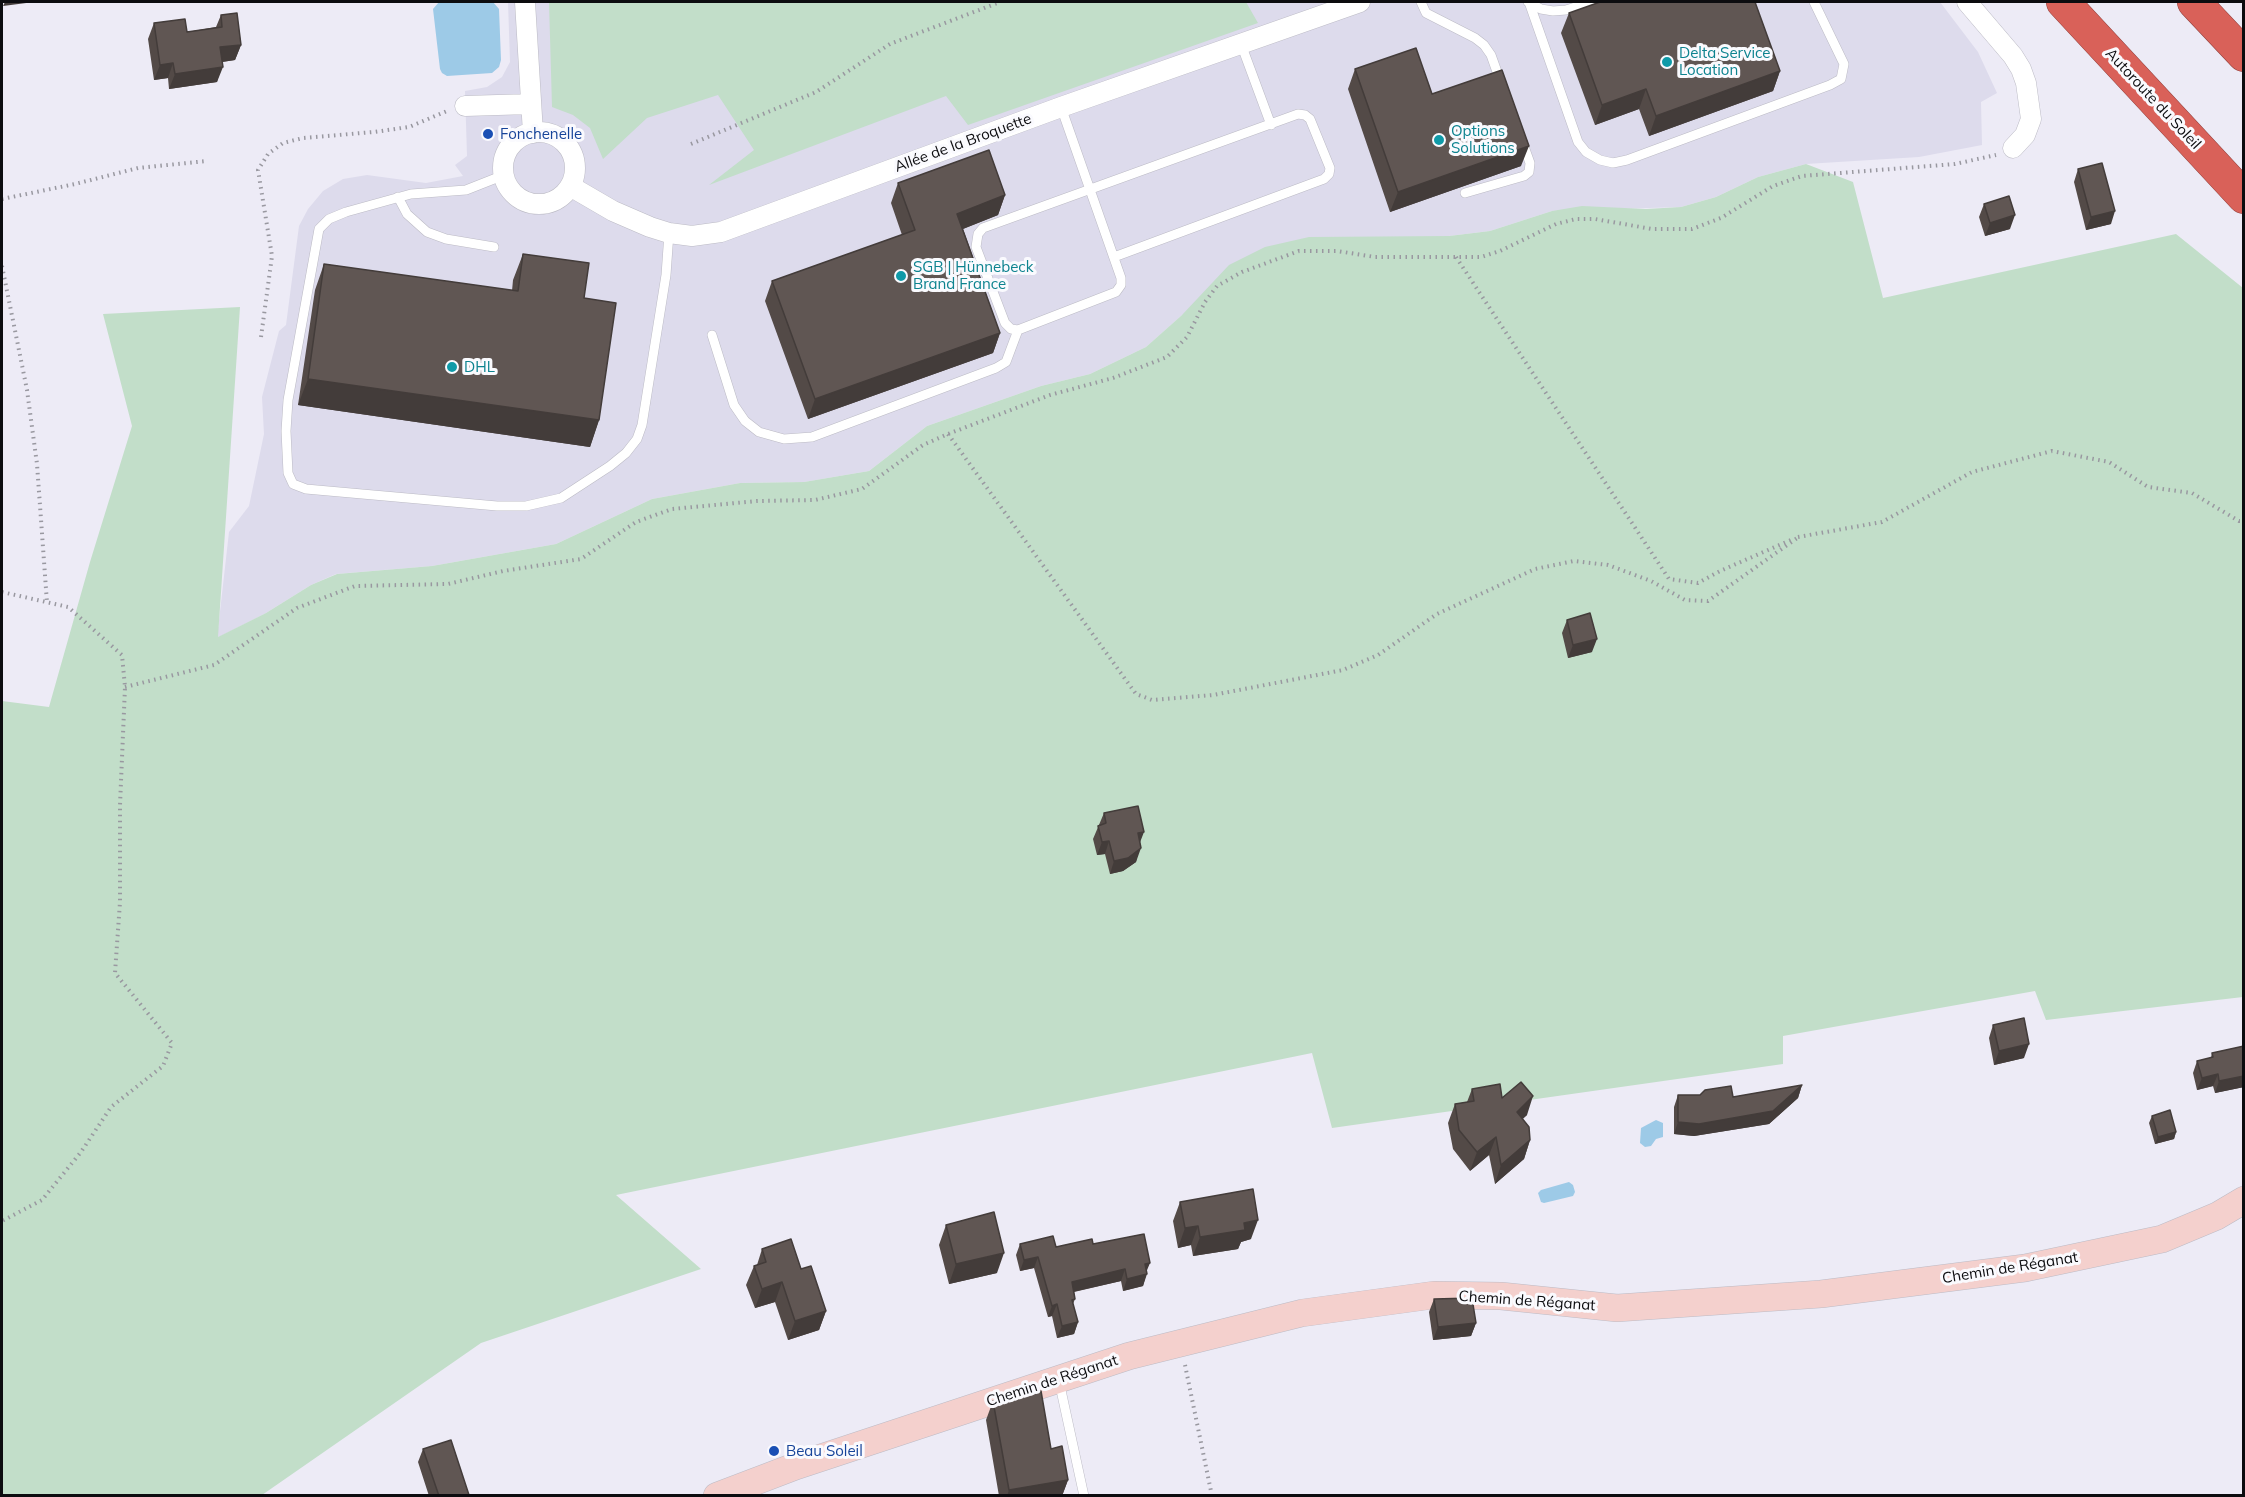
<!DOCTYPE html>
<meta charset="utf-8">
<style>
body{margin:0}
#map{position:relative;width:2245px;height:1497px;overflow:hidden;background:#edebf6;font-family:Mulish,sans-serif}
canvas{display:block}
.frame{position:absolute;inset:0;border:3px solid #0c0c0f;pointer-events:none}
</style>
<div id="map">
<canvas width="2245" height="1497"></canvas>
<div class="frame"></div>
</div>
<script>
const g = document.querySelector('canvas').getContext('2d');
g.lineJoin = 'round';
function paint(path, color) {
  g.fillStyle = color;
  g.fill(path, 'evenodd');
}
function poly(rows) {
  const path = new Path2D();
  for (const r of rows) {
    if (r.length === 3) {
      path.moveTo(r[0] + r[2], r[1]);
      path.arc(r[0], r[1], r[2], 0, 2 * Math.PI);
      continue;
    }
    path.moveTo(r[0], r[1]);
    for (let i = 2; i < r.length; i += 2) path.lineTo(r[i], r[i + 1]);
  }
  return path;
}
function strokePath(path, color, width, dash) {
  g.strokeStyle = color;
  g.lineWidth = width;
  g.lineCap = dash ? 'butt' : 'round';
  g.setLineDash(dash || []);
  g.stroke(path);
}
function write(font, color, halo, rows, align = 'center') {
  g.font = font + ' Mulish,sans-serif';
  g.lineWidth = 6;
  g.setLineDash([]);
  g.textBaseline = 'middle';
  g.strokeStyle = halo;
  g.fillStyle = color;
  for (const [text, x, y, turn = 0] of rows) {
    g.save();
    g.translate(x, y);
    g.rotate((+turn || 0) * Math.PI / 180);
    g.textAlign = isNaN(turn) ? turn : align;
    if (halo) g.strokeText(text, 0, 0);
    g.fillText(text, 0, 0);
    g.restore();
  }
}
paint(poly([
 [508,2,1940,2,1978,52,1997,93,1981,102,1982,145,1919,157,1806,164,1758,177,1716,197,1681,207,1552,211,1490,231,1449,236,1182,315,1146,347,1090,374,1041,386,927,426,869,471,804,482,740,483,652,499,556,544,432,566,336,574,311,585,266,613,217,638,229,532,249,506,264,434,262,397,279,331,286,325,299,226,308,209,323,191,343,179,367,175,426,183,463,176,455,165,467,156,465,91,487,87,502,77,510,62]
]), '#dddbec');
paint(poly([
 [549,2,1246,2,1258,23,968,125,946,96,709,185,754,150,718,95,647,118,603,159,590,128,573,115,552,107],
 [1806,164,1853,182,1883,298,2176,234,2243,288,2243,997,2046,1020,2035,991,1783,1036,1783,1064,1332,1128,1312,1053,616,1195,701,1269,481,1343,262,1495,2,1496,2,701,49,707,90,562,132,426,103,314,240,307,218,637,266,613,311,585,337,574,432,566,556,544,652,499,740,483,804,482,869,471,927,426,1041,386,1090,374,1146,347,1182,315,1229,265,1265,247,1309,237,1449,236,1490,231,1552,211,1582,206,1646,209,1681,207,1716,197,1758,177]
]), '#c2dec9');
paint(poly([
 [439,2,493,2,499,9,501,60,499,67,492,73,447,76,442,73,440,69,433,9],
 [1656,1120,1663,1123,1663,1137,1656,1139,1651,1146,1645,1147,1640,1143,1641,1128],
 [1569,1182,1573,1185,1575,1192,1573,1196,1544,1203,1541,1202,1538,1193,1541,1190]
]), '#9dcae7');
const lane = poly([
 [1421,2,1426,13,1475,38,1484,45,1491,55,1501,83],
 [1528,2,1541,9,1553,11,1566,10,1591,2],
 [1529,2,1578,142,1586,152,1600,160,1613,163,1627,160,1830,85,1841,79,1844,64,1814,2],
 [1241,44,1271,125],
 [504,175,466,190,411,194,346,212,329,219,319,229,288,400,286,431,288,473,293,484,306,489,497,506,526,506,561,498,610,466,626,453,637,439,642,425,666,275,669,233],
 [1465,193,1524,176,1529,172,1530,163,1522,141],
 [398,197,407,214,427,232,446,239,494,247],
 [1018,330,1011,329,1005,323,976,247,978,234,983,228,1298,114,1305,115,1310,119,1330,168,1329,174,1324,179,1114,257],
 [712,335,734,405,745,421,759,432,784,439,812,437,996,368,1006,362,1018,330,1116,292,1121,285,1121,278,1061,107],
 [1059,1381,1084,1496]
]);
const street = poly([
 [525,2,533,133],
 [1967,2,2013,56,2021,69,2026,83,2031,119,2025,135,2013,148],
 [465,106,530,104],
 [539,168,36],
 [570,186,613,211,650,227,669,233,692,236,721,232,1061,107,1360,2]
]);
const secondary = poly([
 [717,1496,796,1466,1129,1356,1302,1313,1434,1295,1501,1296,1617,1308,1821,1294,2025,1268,2162,1239,2217,1216,2244,1200]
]);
const highway = poly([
 [2063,2,2244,197],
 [2194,2,2244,55]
]);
strokePath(lane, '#bcbbc5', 10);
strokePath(street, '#bcbbc5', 21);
strokePath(secondary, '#bcbbc5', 28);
strokePath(highway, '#91433f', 34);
strokePath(poly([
 [691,144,816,92,890,44,1000,2],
 [2,199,75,184,138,168,207,161],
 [1456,257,1669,579,1698,583,1720,571,1791,540],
 [2,266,27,390,37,464,47,603],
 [261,337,272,256,258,170,268,154,283,143,303,138,374,132,409,127,447,111],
 [948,434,1136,694,1152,700,1213,695,1343,670,1378,655,1437,614,1535,569,1574,561,1608,565,1651,581,1685,600,1708,601,1800,536],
 [1798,537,1882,522,1972,472,2052,451,2109,462,2148,487,2192,493,2239,521,2244,521],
 [2,592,68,607,122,655,125,687,120,805,120,902,115,973,172,1043,163,1066,111,1107,81,1152,42,1200,2,1221],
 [125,687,214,665,297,608,355,586,448,584,503,571,581,559,636,522,672,509,757,501,815,500,862,489,923,445,948,434,1050,395,1113,378,1167,357,1187,337,1205,302,1217,286,1242,272,1299,251,1337,251,1375,257,1481,257,1500,251,1556,224,1576,219,1595,219,1652,229,1692,229,1721,218,1773,186,1802,176,1955,164,1996,155],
 [1185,1365,1212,1496]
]), '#9998a0', 4, [1.5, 4.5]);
strokePath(lane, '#fff', 9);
strokePath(street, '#fff', 20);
strokePath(secondary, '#f4d0cd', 27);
strokePath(highway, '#d96159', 33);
paint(poly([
 [1569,13,1780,71,1773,91,1649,136,1639,109,1595,125,1561,33],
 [221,15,241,45,235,60,222,62,217,82,169,89,168,78,154,80,148,39,154,23,187,32,216,27],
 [1355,69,1432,94,1521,166,1390,212,1348,89],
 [2078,169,2111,224,2086,230,2074,182],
 [898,183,1005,195,998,215,963,229,1000,333,993,353,808,419,765,301,772,281,902,235,891,203],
 [1984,204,2010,229,1985,236,1979,217],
 [523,254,584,298,599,420,590,447,298,405,315,290,324,264,512,291,513,280],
 [1567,620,1592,652,1568,658,1562,633],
 [1104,813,1140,843,1136,862,1123,871,1110,874,1105,854,1097,855,1093,839],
 [1993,1025,2024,1058,1994,1065,1989,1038],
 [2244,1046,2244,1087,2215,1093,2213,1086,2197,1090,2193,1073,2197,1061,2211,1058,2212,1053],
 [1802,1085,1798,1098,1769,1124,1694,1136,1674,1134,1674,1107,1678,1095,1733,1097],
 [1472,1089,1502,1098,1527,1115,1522,1119,1530,1140,1524,1159,1495,1184,1489,1155,1470,1171,1453,1149,1448,1123,1455,1104,1467,1102],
 [2152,1116,2176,1132,2174,1139,2155,1144,2149,1123],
 [1180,1202,1251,1239,1241,1242,1238,1249,1193,1256,1191,1245,1178,1248,1173,1221],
 [946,1225,997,1273,949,1284,939,1245],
 [1020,1244,1056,1247,1093,1244,1147,1271,1143,1286,1123,1291,1121,1281,1074,1292,1075,1299,1073,1304,1078,1322,1074,1334,1057,1338,1052,1316,1048,1317,1034,1268,1020,1271,1016,1255],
 [762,1249,801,1269,826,1311,819,1330,788,1340,775,1302,755,1308,746,1285,754,1266,757,1265],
 [1434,1299,1476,1323,1471,1336,1433,1340,1429,1312],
 [993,1401,1068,1480,1062,1496,999,1496,986,1420],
 [423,1449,469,1495,429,1496,418,1462]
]), '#534a47');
paint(poly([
 [5,2,34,2,3,6],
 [241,45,235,60,215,63,220,47],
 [173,63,168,78,154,80,160,65],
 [223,67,217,82,169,89,175,74],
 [1780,71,1773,91,1649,136,1656,116],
 [1646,89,1639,109,1595,125,1602,105],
 [1529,146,1521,166,1390,212,1398,192],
 [1005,195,998,215,950,234,957,214],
 [2115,211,2111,224,2086,230,2091,217],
 [2015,215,2010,229,1985,236,1990,223],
 [1000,333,993,353,808,419,815,399],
 [308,379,599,420,590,447,298,405],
 [1597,639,1592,652,1568,658,1573,645],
 [1144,832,1139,845,1138,833],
 [1109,841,1105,854,1097,855,1102,842],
 [1141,848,1136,862,1123,871,1110,874,1114,861],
 [2029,1044,2024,1058,1994,1065,1999,1051],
 [2218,1074,2213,1086,2197,1090,2202,1078],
 [2244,1076,2244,1087,2215,1093,2219,1081],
 [1802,1085,1798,1098,1769,1124,1694,1136,1674,1134,1678,1122],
 [1533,1096,1527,1115,1510,1131,1517,1112],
 [2176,1132,2174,1139,2155,1144,2158,1137],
 [1496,1137,1489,1155,1470,1171,1477,1152],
 [1530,1140,1524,1159,1495,1184,1501,1165],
 [1258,1220,1251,1239,1241,1242,1238,1249,1193,1256,1200,1237,1244,1223],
 [1198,1226,1191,1245,1178,1248,1185,1228],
 [1004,1253,997,1273,949,1284,956,1264],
 [1038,1257,1034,1268,1020,1271,1024,1260],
 [1150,1263,1145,1275,1147,1274,1143,1286,1123,1291,1127,1279,1145,1264],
 [1125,1269,1121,1281,1068,1293,1072,1282],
 [782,1282,775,1302,755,1308,762,1289],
 [1057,1304,1052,1316,1048,1317,1052,1306],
 [826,1311,819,1330,788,1340,795,1321],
 [1078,1322,1074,1334,1057,1338,1062,1326],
 [1476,1323,1471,1336,1433,1340,1438,1327],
 [1068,1480,1062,1496,1007,1496,1009,1490]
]), '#433c3a');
const building = poly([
 [1600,2,1755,2,1780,71,1656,116,1646,89,1602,105,1569,13,1600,2],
 [237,13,241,45,220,47,223,67,175,74,173,63,160,65,154,23,185,19,187,32,222,27,221,15,237,13],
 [1416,48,1432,94,1502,70,1529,146,1398,192,1355,69,1416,48],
 [989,150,1005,195,957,214,1000,333,815,399,772,281,915,230,898,183,989,150],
 [2102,163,2115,211,2091,217,2078,169,2102,163],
 [2009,196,2015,215,1990,223,1984,204,2009,196],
 [523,254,589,263,584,298,616,303,599,420,308,379,324,264,518,291,523,254],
 [1590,613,1597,639,1573,645,1567,620,1590,613],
 [1138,806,1144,832,1138,833,1141,848,1128,858,1114,861,1109,841,1102,842,1098,826,1106,823,1104,813,1138,806],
 [2024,1018,2029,1044,1999,1051,1993,1025,2024,1018],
 [2244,1046,2244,1076,2219,1081,2218,1074,2202,1078,2197,1061,2213,1057,2212,1053,2244,1046],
 [1521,1082,1533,1096,1517,1112,1529,1127,1530,1140,1501,1165,1496,1137,1477,1152,1459,1130,1455,1104,1474,1101,1472,1089,1500,1084,1502,1098,1521,1082],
 [1802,1085,1773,1111,1699,1124,1678,1122,1678,1095,1700,1095,1705,1090,1731,1086,1733,1097,1802,1085],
 [2170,1110,2176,1132,2158,1137,2152,1116,2170,1110],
 [1253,1189,1258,1220,1244,1223,1245,1230,1200,1237,1198,1226,1185,1228,1180,1202,1253,1189],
 [994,1212,1004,1253,956,1264,946,1225,994,1212],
 [1144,1234,1150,1263,1145,1264,1147,1274,1127,1279,1125,1269,1072,1282,1075,1299,1072,1300,1078,1322,1062,1326,1057,1304,1052,1306,1038,1257,1024,1260,1020,1244,1053,1236,1056,1247,1092,1239,1093,1244,1144,1234],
 [791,1239,801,1269,811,1266,826,1311,795,1321,782,1282,762,1289,754,1266,766,1262,762,1249,791,1239],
 [1472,1298,1476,1323,1438,1327,1434,1299,1472,1298],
 [1041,1391,1051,1449,1062,1446,1068,1480,1009,1490,993,1401,1041,1391],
 [451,1440,469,1495,439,1496,423,1449,451,1440]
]);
paint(building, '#605653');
strokePath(building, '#433c3a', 1.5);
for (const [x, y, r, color] of [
 [1667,62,6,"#0f9aa8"],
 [488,134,6,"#1a4fb4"],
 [1439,140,6,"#0f9aa8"],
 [901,276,6,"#0f9aa8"],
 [452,367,6,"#0f9aa8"],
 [774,1451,6,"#1a4fb4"]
]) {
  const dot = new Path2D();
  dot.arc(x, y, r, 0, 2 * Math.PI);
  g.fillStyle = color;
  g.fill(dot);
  strokePath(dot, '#fafafe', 2);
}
write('15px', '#0d838f', '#fafafe', [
 ["Delta Service",1679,53],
 ["Location",1679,70],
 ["Options",1451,131],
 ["Solutions",1451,148],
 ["SGB | Hünnebeck",913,267],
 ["Brand France",913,284],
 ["DHL",464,367]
], 'left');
write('15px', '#0c0c0f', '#fafafe', [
 ["Autoroute du Soleil",2153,99,47],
 ["Allée de la Broquette",963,143,-20],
 ["Chemin de Réganat",2010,1268,-9],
 ["Chemin de Réganat",1527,1301,4],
 ["Chemin de Réganat",1052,1381,-18]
]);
write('15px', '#164399', '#fafafe', [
 ["Fonchenelle",500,134],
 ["Beau Soleil",786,1451]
], 'left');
</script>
